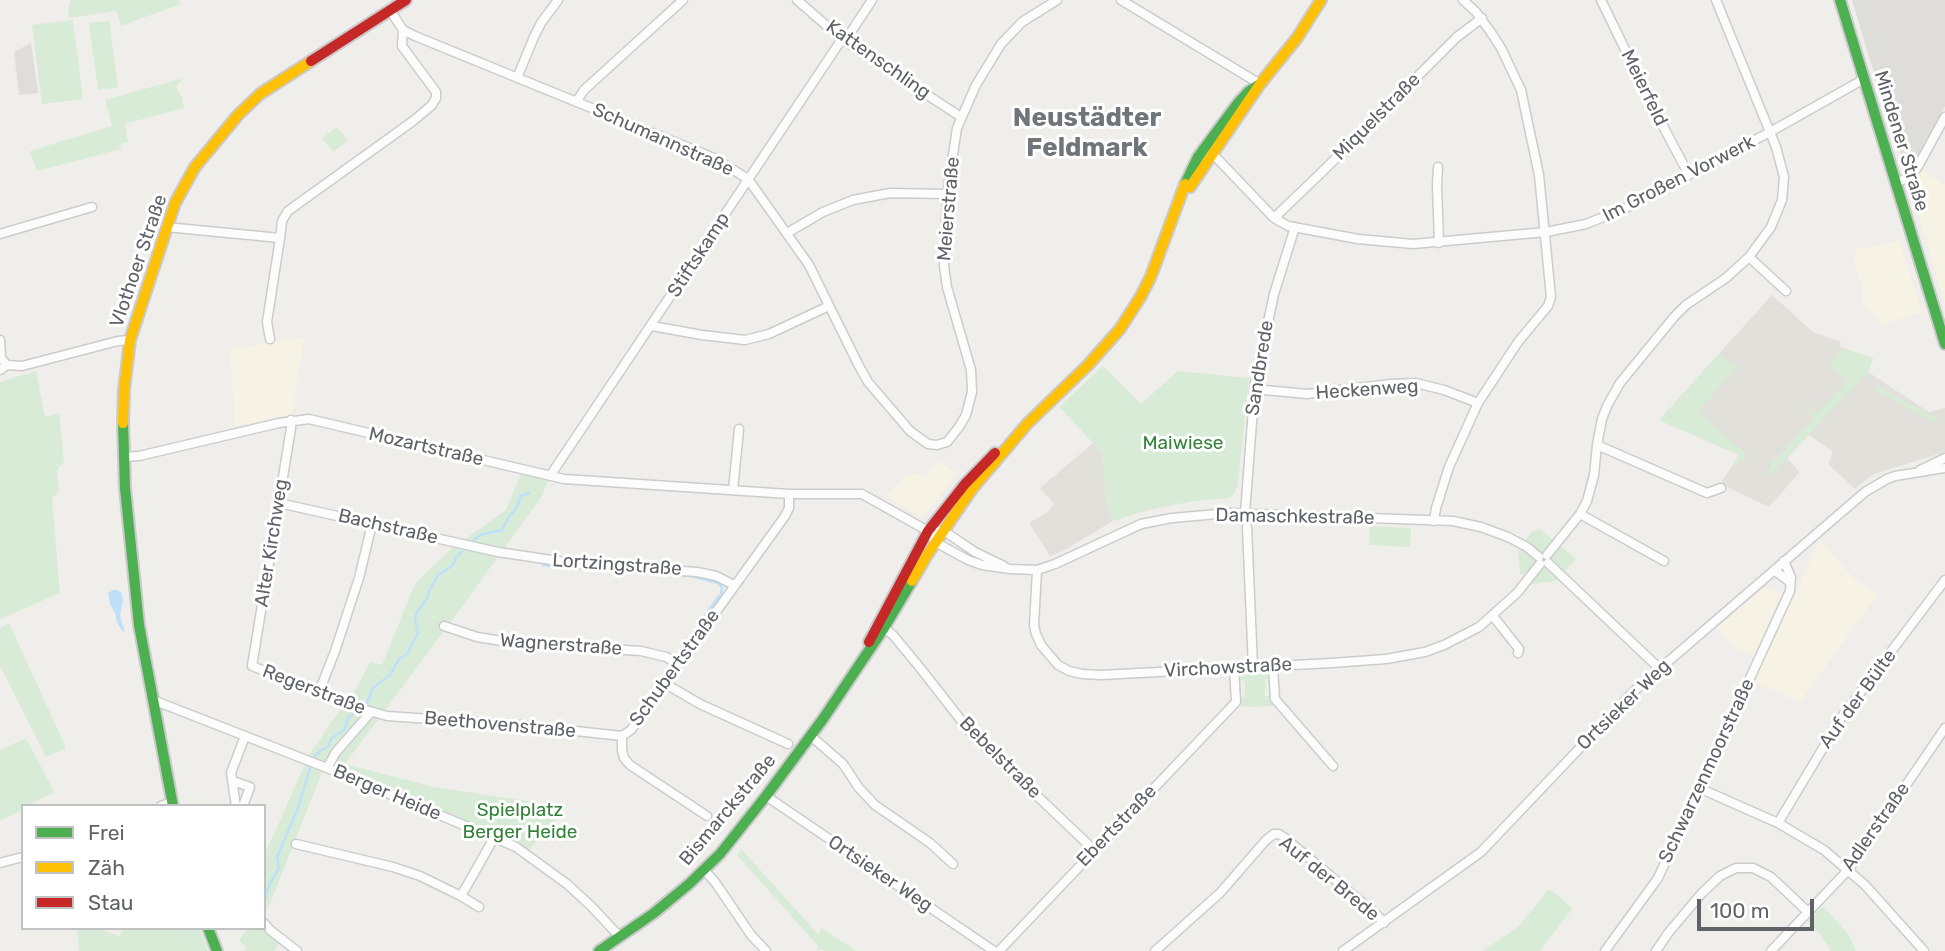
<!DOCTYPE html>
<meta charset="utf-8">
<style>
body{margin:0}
#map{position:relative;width:1945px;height:951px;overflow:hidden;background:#efeeea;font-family:Rubik,sans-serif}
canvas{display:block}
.legend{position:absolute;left:21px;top:804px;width:245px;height:126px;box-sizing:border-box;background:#fff;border:2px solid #bfc1c3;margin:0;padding:9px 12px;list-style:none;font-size:21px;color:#5f6368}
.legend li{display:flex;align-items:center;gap:14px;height:35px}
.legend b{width:35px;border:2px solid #bfc1c3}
.scale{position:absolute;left:1697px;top:899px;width:117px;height:32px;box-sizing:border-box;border:4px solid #5f6368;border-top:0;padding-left:9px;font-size:21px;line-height:24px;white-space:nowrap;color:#5f6368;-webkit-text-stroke:5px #fff;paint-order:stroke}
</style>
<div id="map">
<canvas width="1945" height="951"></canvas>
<ul class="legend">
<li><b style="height:9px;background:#4caf50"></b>Frei</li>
<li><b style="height:9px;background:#ffc107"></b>Zäh</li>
<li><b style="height:9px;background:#c62828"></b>Stau</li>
</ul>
<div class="scale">100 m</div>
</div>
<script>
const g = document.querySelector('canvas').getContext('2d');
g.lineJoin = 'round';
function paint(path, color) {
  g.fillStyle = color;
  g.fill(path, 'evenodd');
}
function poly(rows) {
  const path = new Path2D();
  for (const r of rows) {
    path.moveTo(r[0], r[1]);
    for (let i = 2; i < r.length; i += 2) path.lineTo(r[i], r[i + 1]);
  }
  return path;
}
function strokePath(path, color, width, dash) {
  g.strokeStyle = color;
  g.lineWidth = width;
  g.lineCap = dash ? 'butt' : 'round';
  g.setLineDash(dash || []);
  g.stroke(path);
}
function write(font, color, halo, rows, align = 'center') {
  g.font = font + ' Rubik,sans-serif';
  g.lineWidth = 6;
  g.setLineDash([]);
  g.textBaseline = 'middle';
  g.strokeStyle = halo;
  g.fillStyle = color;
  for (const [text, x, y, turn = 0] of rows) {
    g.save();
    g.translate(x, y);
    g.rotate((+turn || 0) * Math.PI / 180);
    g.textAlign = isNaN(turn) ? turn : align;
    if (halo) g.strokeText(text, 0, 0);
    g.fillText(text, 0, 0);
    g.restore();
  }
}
paint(poly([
 [1920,169,1945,185,1945,305,1910,185],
 [1899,240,1922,312,1882,325,1863,305,1863,289,1853,257,1857,249,1882,245],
 [304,338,294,397,297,398,292,414,235,426,230,349],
 [938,460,956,474,924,516,920,516,886,497,906,475,916,473,925,478],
 [1820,540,1854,579,1878,593,1800,702,1754,682],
 [1765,587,1781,594,1754,656,1736,649,1717,628]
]), '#f7f3e4');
paint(poly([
 [1852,0,1945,0,1945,106,1918,156,1912,158,1907,159,1901,154,1870,60],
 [31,43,38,93,19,95,14,52]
]), '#dfddda');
paint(poly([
 [1772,295,1813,332,1841,342,1840,347,1873,358,1868,372,1929,412,1945,408,1945,452,1874,474,1855,489,1828,464,1833,452,1809,435,1787,458,1800,472,1769,507,1720,484,1739,455,1659,420],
 [1093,443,1103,453,1106,502,1113,521,1065,550,1050,556,1029,523,1048,512,1054,504,1040,488]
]), '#e2e0da');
paint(poly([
 [71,0,179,0,181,4,121,26,116,11,69,18,68,9],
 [73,20,83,99,42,104,32,25],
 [109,21,118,87,98,90,89,23],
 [184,78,176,86,181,96,184,108,124,124,128,141,120,144,121,149,37,171,30,151,112,126,105,100],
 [337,127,348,141,333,152,322,138],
 [1843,348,1873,358,1868,372,1770,476,1767,472,1770,469,1771,461,1776,459,1802,431,1804,432,1803,430,1813,419,1812,416,1802,406,1804,405,1815,415,1847,381,1829,364],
 [1719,354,1731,364,1733,363,1738,367,1698,411,1748,456,1732,466,1739,455,1659,420],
 [1103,366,1141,404,1178,371,1249,378,1238,484,1234,494,1229,498,1194,501,1148,510,1113,521,1106,502,1103,453,1059,407],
 [36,371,45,417,59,413,64,462,57,470,59,492,52,498,60,593,0,619,0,382],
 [1877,386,1936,418,1934,423,1875,390],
 [521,473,548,480,542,496,453,619,345,764,434,787,567,807,529,850,326,762,270,904,264,912,264,856,309,755,342,707,346,708,370,662,382,665,415,584,451,549,506,510],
 [1370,526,1411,528,1410,547,1369,545],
 [1540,529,1576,559,1556,581,1533,584,1520,573,1518,552,1531,532],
 [9,623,66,748,46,757,0,666,0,628],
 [1262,671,1268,674,1270,678,1265,679,1265,696,1271,696,1274,706,1241,707,1240,698,1245,697,1245,680,1240,680,1240,677,1246,672],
 [26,738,54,792,28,806,23,806,23,809,0,821,0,750],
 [741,849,818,934,822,928,856,951,825,951,822,949,816,951,819,947,737,855],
 [1549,889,1573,908,1540,951,1483,951,1519,926],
 [1823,906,1849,935,1856,951,1831,951,1820,934,1808,921],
 [266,927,268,934,279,943,275,951,244,951,246,948,239,940,248,928],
 [77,928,96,928,119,936,123,928,199,928,208,951,79,951]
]), '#d8ebd6');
paint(poly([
 [113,590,118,590,122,594,123,601,120,616,125,632,122,631,117,622,115,613,110,604,108,593]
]), '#bfe0f9');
strokePath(poly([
 [474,540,480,535,502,530,508,518,516,509,521,496,529,493],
 [543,565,574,568],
 [681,575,688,576],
 [691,576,718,583,722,587,721,594],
 [701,621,719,596],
 [692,634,696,628],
 [681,649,689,638],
 [367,703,373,688,390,675,399,659,407,654,418,633,415,619,416,614,428,597,428,593,438,575,453,565,456,558,462,551],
 [313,758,320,751,328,747,331,739,345,729,348,718,353,714],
 [264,901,270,883,279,868,277,857,298,808,311,765]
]), '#bfe0f9', 2.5);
const street = poly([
 [797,0,842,39,961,117],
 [1121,0,1260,84],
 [1601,0,1656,113,1689,175],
 [390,10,403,30,415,36,714,158,748,179,809,265,859,366,868,382,910,431,928,444,937,445,947,442,959,427,966,415,972,392,971,370,947,287,944,266,947,194,957,128,976,85,1001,44,1022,22,1057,0],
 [517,78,534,37,541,23,558,0],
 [576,102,584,90,683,0],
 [1210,151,1274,218,1288,226,1358,239,1413,244,1546,232,1586,224,1626,208,1770,132,1864,79],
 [1438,167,1437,185,1439,243],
 [1897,182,1906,179,1917,168,1945,117],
 [1274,218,1325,169,1457,37,1482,18],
 [166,227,280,238,267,322,270,339],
 [787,233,823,212,853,200,890,193,947,194],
 [0,234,92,207],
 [280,238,282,221,288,211,413,121,432,105,436,98,436,92,402,46,403,30],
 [1749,257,1786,291],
 [652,326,702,335,745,340,769,334,829,306],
 [0,340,1,358,7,365],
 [0,370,7,365,22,366,118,341,130,340],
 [1254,389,1307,394,1391,384,1416,383,1444,390,1478,403],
 [291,420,291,428,252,666,356,707,387,716,520,725,622,736],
 [1597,445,1707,493,1721,488],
 [124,457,139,456,279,423,309,419,564,479,789,494,862,494,928,531,935,542,968,560,982,565,1010,569,1037,570,1055,564,1141,524,1172,518,1229,513,1453,521,1481,527,1508,537,1527,547,1539,557],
 [1920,470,1945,458],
 [550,476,842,39,851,32,872,0],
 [733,490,739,429],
 [279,503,498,552,585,565,697,572,716,576,734,585],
 [1245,513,1255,383,1274,294,1295,227],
 [1580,514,1664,561],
 [1434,521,1436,508,1449,467,1478,403,1518,342,1548,306,1551,297,1539,175,1521,90,1501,48,1490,31,1476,12,1463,0],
 [1247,527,1253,667],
 [928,531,944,531,975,552,1004,566],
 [1547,555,1580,514,1587,501,1594,475,1597,445,1602,419,1607,406,1620,383,1674,317,1686,305,1726,278,1749,257,1771,227,1782,200,1784,177,1776,147,1716,0],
 [1548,563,1660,669],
 [1037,570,1034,625,1036,634,1041,645,1058,665,1069,671,1082,674,1101,675,1332,663,1386,659,1425,652,1444,645,1479,627,1517,593,1540,564],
 [1774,570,1790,582],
 [1493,616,1519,649,1518,653],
 [444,626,477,637,514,643,641,651,666,657,678,664],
 [884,628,893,635,921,669,971,733,1094,850],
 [1273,667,1275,699,1333,766],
 [664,683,700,704,788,744],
 [319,692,335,651,359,578,372,524],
 [153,700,327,768,516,847,567,884,591,906,620,937],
 [811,736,843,764,859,788,875,805,930,843,953,864],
 [327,768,336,752,371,712],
 [233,781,250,787,243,806],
 [1699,788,1778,823,1824,850,1865,885,1924,951],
 [766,796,994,951],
 [161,806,172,802],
 [236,806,231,773,245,736],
 [707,816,630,765,624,758,622,750,622,736,631,730,785,516,789,508,789,494],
 [1778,823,1841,718,1945,580],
 [296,844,393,867,420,876,461,896,479,907],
 [0,863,23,857],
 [704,870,715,882,751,935,766,951],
 [461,896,494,838],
 [264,923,270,930,297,951],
 [999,951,1236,702,1234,668],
 [1155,951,1220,893,1266,840,1274,834,1279,834,1285,838,1377,915,1384,923],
 [1343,951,1481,852,1634,691,1865,492,1887,479,1895,476,1945,468],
 [1605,951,1658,878,1762,652,1790,591,1791,577,1784,561],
 [1656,951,1669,932,1702,893,1720,876,1736,868,1753,868,1771,877,1808,912],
 [1771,951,1849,869,1945,728]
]);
const fast = poly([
 [1840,0,1945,344],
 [1185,184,1198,157,1238,103,1248,92,1260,84],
 [123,423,125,488,139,625,173,806],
 [208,928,217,951],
 [599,951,654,913,689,884,720,854,766,796,823,719,884,628,912,581]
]);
const slow = poly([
 [1190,187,1260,84,1297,38,1321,0],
 [123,423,124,390,130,340,175,203,195,167,238,115,260,94,311,61],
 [912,581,927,555,972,489,1027,424,1088,365,1120,329,1141,296,1151,276,1185,184]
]);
const jam = poly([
 [311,61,406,0],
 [869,642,928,531,965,484,995,453]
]);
strokePath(street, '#cbcccc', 11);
strokePath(fast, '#cacacb', 14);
strokePath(slow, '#cacacb', 14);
strokePath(jam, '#cacacb', 14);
strokePath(street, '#fdfcfc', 8);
strokePath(fast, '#4caf50', 10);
strokePath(slow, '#ffc107', 10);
strokePath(jam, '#c62828', 10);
write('19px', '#5f6368', '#fff', [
 ["Kattenschling",878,60,35],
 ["Meierfeld",1644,88,64],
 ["Miquelstraße",1377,117,-45],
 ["Schumannstraße",663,140,24],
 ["Mindener Straße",1901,141,73],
 ["Im Großen Vorwerk",1679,179,-27],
 ["Meierstraße",949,209,-85],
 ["Stiftskamp",699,255,-57],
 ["Vlothoer Straße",139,261,-71],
 ["Sandbrede",1260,368,-81],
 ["Heckenweg",1367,390,-4],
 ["Mozartstraße",426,447,13],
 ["Damaschkestraße",1295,517,1],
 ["Bachstraße",388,527,13],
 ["Alter Kirchweg",272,543,-81],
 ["Lortzingstraße",617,565,4],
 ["Wagnerstraße",561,645,4],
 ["Schubertstraße",675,668,-54],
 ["Virchowstraße",1228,668,-3],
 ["Regerstraße",314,690,21],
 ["Auf der Bülte",1858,699,-54],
 ["Ortsieker Weg",1624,705,-44],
 ["Beethovenstraße",500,725,5],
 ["Bebelstraße",1000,758,45],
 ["Schwarzenmoorstraße",1707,771,-65],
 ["Berger Heide",387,793,23],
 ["Bismarckstraße",728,810,-50],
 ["Ebertstraße",1117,826,-46],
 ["Adlerstraße",1876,827,-55],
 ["Ortsieker Weg",880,874,34],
 ["Auf der Brede",1329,879,39]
]);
write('19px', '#348238', '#fff', [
 ["Maiwiese",1183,444],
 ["Spielplatz",520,811],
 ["Berger Heide",520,833]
]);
write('bold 26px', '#70757a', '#fff', [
 ["Neustädter",1087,118],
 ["Feldmark",1087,148]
]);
</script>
